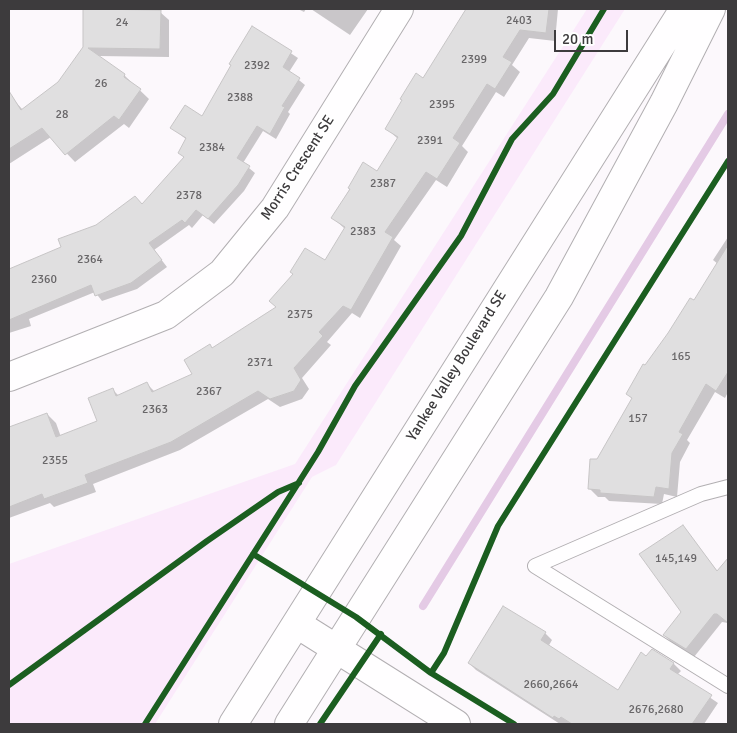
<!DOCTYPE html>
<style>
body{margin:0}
#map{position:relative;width:737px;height:733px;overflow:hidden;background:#fcf8fc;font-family:Signika,sans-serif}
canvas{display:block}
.frame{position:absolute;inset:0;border:10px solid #3d3b3d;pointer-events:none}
.scale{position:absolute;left:554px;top:30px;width:74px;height:22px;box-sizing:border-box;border:2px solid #3d3b3d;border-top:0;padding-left:6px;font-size:15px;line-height:18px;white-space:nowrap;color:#3d3b3d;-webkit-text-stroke:4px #fff;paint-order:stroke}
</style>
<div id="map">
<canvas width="737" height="733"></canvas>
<div class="frame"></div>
<div class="scale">20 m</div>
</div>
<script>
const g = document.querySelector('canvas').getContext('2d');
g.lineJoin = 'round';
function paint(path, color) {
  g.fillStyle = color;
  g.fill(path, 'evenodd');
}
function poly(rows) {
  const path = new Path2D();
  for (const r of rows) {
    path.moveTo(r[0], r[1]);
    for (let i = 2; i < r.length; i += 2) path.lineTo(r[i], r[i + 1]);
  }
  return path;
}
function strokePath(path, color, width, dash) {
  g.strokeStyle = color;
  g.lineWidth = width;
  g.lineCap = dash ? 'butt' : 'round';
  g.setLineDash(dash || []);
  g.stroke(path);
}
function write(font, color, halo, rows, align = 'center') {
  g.font = font + ' Signika,sans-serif';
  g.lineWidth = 4;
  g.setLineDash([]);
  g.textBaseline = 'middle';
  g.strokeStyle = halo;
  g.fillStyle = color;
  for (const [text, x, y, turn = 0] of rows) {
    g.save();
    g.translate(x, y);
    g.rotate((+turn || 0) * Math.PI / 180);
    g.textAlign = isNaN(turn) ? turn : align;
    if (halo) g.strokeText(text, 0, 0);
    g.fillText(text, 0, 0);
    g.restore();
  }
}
paint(poly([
 [587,9,625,9,336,465,312,477,155,724,9,724,9,564,295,464]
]), '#fbeafb');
paint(poly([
 [298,9,306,9,304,12],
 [311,9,368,9,350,35],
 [474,9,558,9,555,41,529,38,512,65,520,72,504,97,496,92,462,146,468,152,447,187,436,180,394,240,401,246,360,318,352,313,327,342,331,345,302,378,309,389,302,399,280,407,268,399,180,450,93,484,96,492,54,507,50,503,9,518,9,427,47,414,56,423,61,437,99,422,113,390,119,396,147,384,155,392,194,375,213,349,277,307,325,262,345,229,333,218,364,164,377,172,398,139,386,128,423,79,470,45],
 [160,12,169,20,169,57,97,56,124,75,149,99,129,128,124,124,75,162,51,137,9,164,9,102,13,99,23,110,58,83,84,47],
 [253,28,298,58,289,72,305,85,288,112,290,114,276,139,263,131,243,163,255,173,244,191,214,224,203,215,192,228,189,225,154,250,167,267,137,289,102,301,95,292,29,319,31,326,9,333,9,270,62,248,96,226,143,205,185,158,179,152,187,140,172,128,203,117],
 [728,237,728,392,725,398,715,392,687,440,690,443,680,462,677,497,664,494,662,504,609,501,605,497,598,497,589,488,598,460,632,399,628,394,694,302,718,264,713,260],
 [683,526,718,572,727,562,728,563,728,623,722,622,694,657,672,643,664,635,682,612],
 [545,633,552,640,548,647,618,692,652,650,674,664,681,671,677,675,718,703,704,724,560,724,476,670,469,663]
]), '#0003');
strokePath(poly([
 [423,606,728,114]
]), '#e4cae5', 8);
const building = poly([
 [83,9,161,10,160,49,88,48,125,74,124,77,141,89,119,120,114,116,65,155,42,128,9,149,9,91,21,110,58,82,83,47,83,9],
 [466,9,549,9,546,33,520,30,503,57,512,62,495,89,487,84,453,138,460,143,437,179,426,172,385,232,393,237,351,310,343,306,319,332,323,336,294,368,301,380,294,391,270,399,258,391,171,442,85,475,88,483,44,499,42,494,9,507,9,427,47,413,56,437,97,421,88,398,113,388,116,396,147,382,152,392,192,374,184,360,210,344,212,348,276,307,269,301,293,274,290,272,305,248,325,260,345,227,331,218,350,189,348,188,363,162,377,171,398,137,385,129,402,100,400,99,416,73,423,78,466,9],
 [252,26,292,51,283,67,300,78,282,106,285,107,270,134,257,126,237,158,250,166,238,185,208,219,196,210,185,223,182,220,149,243,162,260,131,283,95,296,91,285,9,320,9,269,61,247,58,239,96,225,135,196,142,204,184,157,178,153,186,138,170,128,185,105,202,116,231,65,229,64,252,26],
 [728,245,728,372,716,391,706,384,679,432,683,434,672,453,669,489,656,487,654,497,600,493,600,490,588,489,590,459,597,459,632,398,626,394,643,364,645,365,668,333,690,298,694,300,728,245],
 [683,525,717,571,728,558,728,623,717,614,714,614,686,649,663,635,681,612,639,554,683,525],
 [503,606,546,632,541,640,618,690,641,652,646,656,652,649,674,663,670,669,712,695,692,724,572,724,561,717,559,719,554,716,553,718,468,663,503,606]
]);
paint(building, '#e0dfe0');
strokePath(building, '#c7c5c6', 1);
const lane = poly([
 [728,487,701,494,535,566,728,686]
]);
const street = poly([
 [9,377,166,315,222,273,275,208,399,9],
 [297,624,456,724]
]);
const secondary = poly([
 [233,724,684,9],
 [289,724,559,297,664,103,711,9]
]);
strokePath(lane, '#b2afb2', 16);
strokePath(street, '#b2afb2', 30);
strokePath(secondary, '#b2afb2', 30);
strokePath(lane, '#fffeff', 14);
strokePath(street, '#fffeff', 28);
strokePath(secondary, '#fffeff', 28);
strokePath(poly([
 [253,554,356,617,431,673,514,724],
 [431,673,444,653,498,526,728,161],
 [9,685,207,541,278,492,299,483],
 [145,724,318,452,355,386,461,236,512,139,553,94,604,9],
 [320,724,381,634]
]), '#1b5e20', 6);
write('12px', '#686668', null, [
 ["2403",519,21],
 ["24",122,23],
 ["2399",474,60],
 ["2392",257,66],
 ["26",101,84],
 ["2388",240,98],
 ["2395",442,105],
 ["28",62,115],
 ["2391",430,141],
 ["2384",212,148],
 ["2387",383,184],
 ["2378",189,196],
 ["2383",363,232],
 ["2364",90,260],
 ["2360",44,280],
 ["2375",300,315],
 ["165",681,357],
 ["2371",260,363],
 ["2367",209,392],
 ["2363",155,410],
 ["157",638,419],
 ["2355",55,461],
 ["145,149",676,559],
 ["2660,2664",551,685],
 ["2676,2680",656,710]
]);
write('15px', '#3d3b3d', '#fff', [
 ["Morris Crescent SE",298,168,-57],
 ["Yankee Valley Boulevard SE",457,366,-58]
]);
</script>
